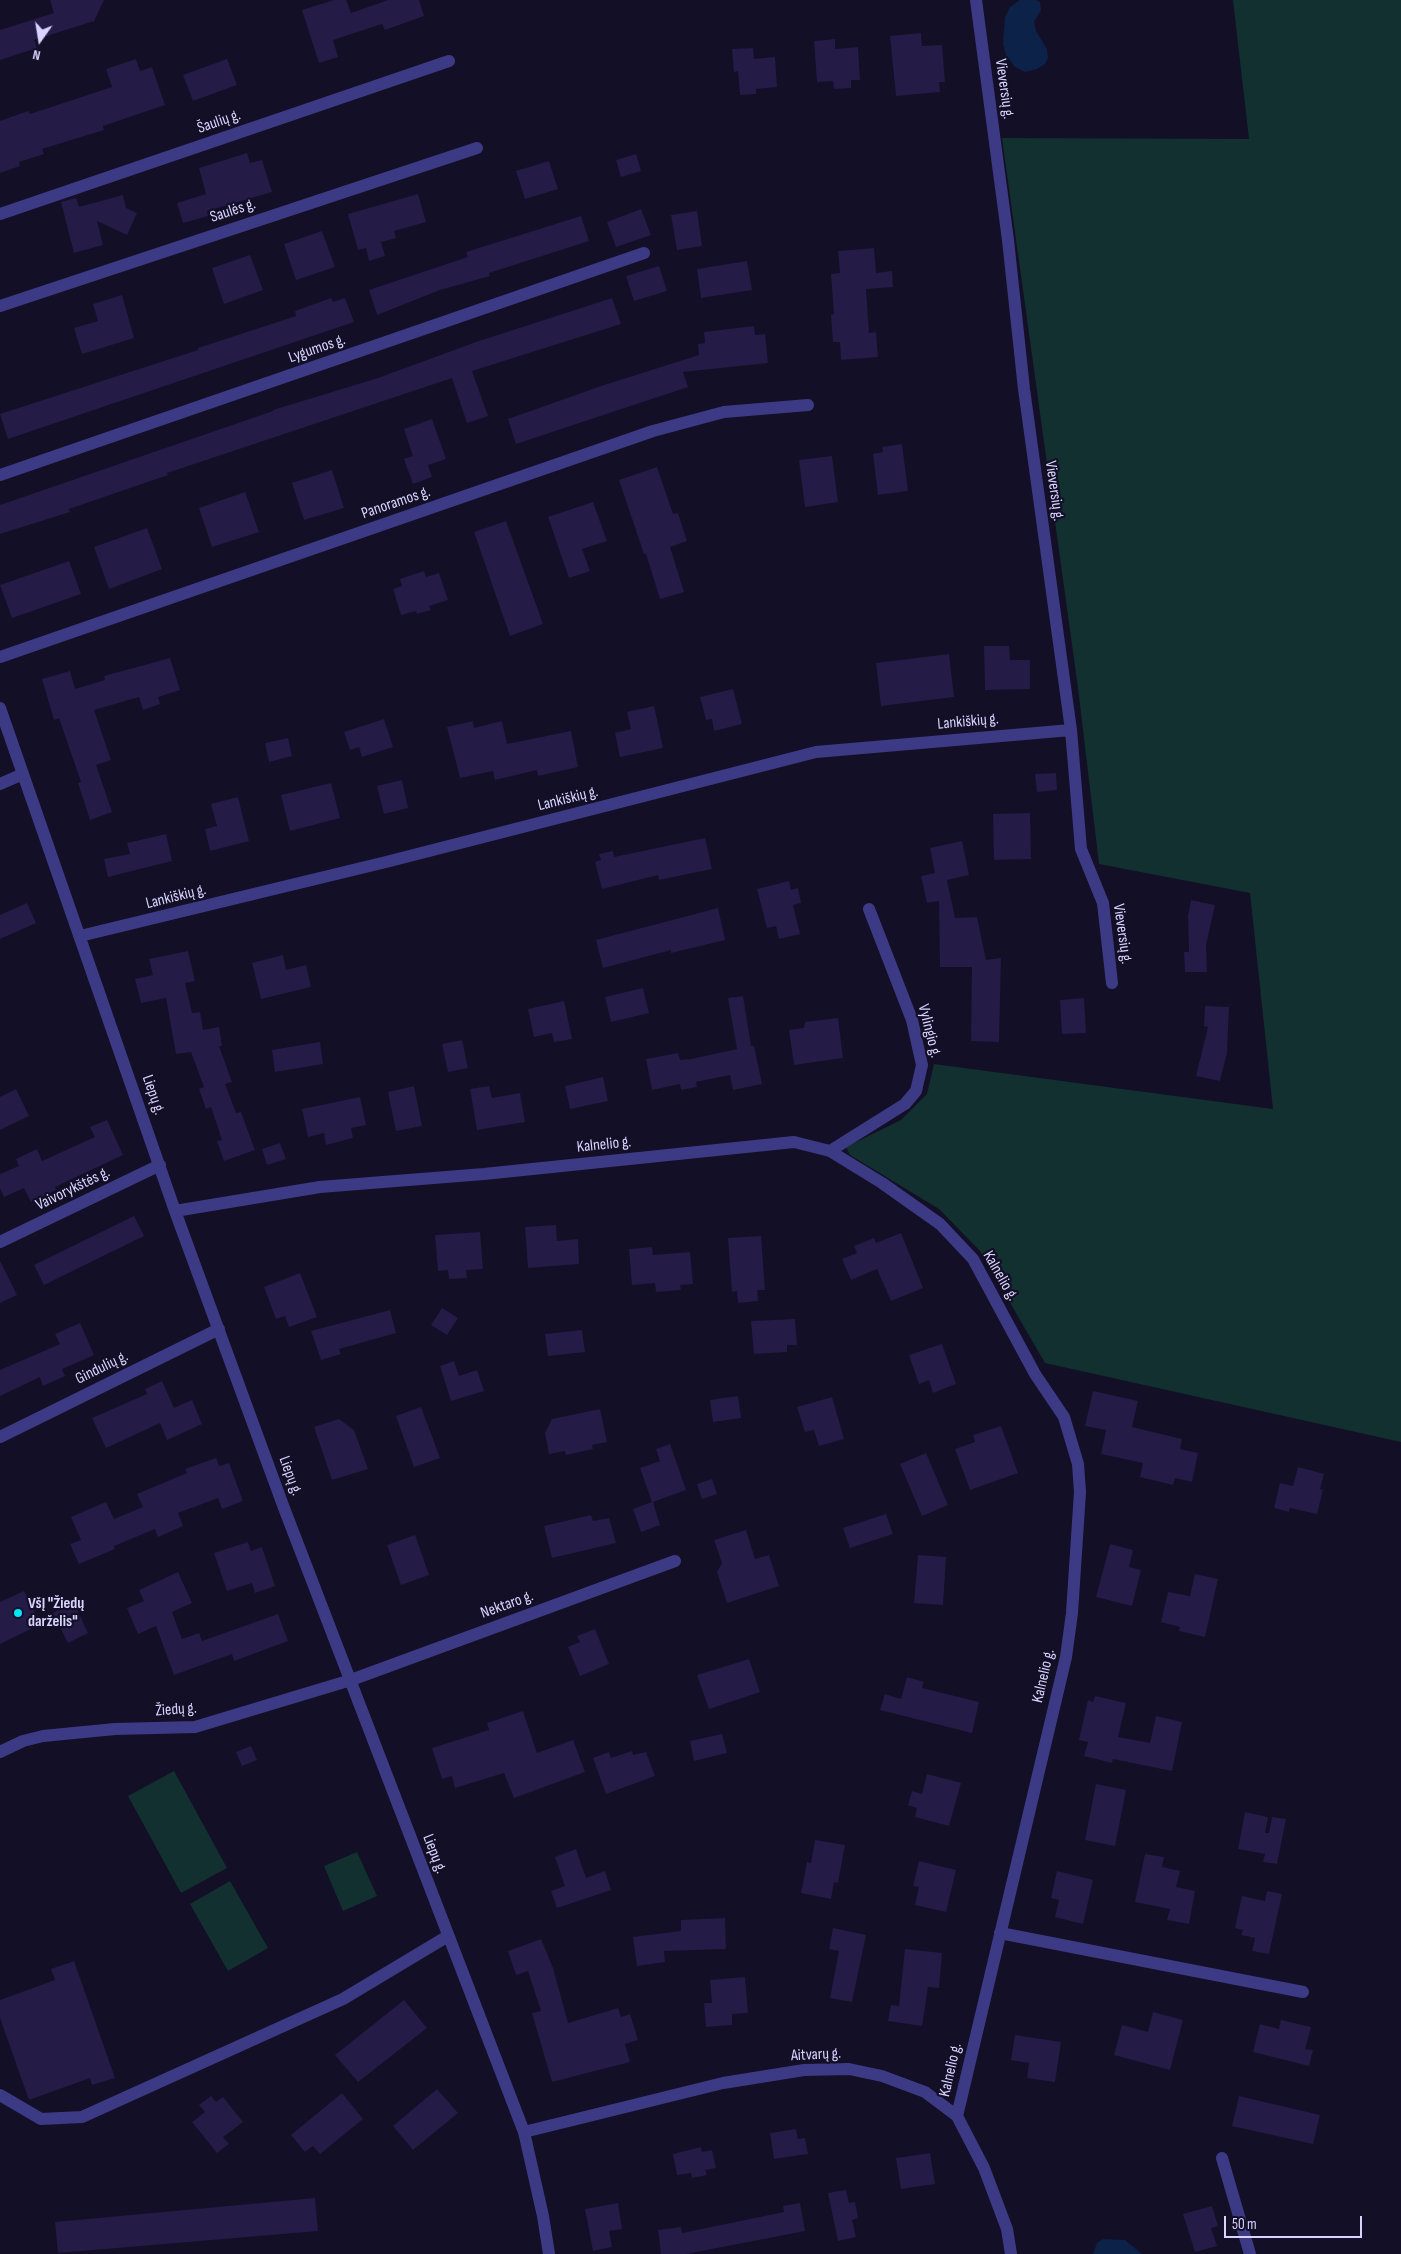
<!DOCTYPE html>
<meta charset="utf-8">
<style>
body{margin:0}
#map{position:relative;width:1401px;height:2254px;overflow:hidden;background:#130f26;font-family:"Sofia Sans Condensed",sans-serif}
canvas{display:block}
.north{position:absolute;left:15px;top:15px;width:50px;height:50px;-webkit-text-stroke:4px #130f26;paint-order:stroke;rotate:193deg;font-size:14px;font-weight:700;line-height:20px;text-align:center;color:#d9d4ff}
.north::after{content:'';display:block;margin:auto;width:18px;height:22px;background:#d9d4ff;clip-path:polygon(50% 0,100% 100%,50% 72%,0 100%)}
.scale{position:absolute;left:1224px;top:2216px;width:138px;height:22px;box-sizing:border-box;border:2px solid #d9d4ff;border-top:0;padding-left:6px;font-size:15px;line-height:18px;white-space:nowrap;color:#d9d4ff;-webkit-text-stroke:4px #130f26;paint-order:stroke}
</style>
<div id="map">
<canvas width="1401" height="2254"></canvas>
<div class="north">N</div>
<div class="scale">50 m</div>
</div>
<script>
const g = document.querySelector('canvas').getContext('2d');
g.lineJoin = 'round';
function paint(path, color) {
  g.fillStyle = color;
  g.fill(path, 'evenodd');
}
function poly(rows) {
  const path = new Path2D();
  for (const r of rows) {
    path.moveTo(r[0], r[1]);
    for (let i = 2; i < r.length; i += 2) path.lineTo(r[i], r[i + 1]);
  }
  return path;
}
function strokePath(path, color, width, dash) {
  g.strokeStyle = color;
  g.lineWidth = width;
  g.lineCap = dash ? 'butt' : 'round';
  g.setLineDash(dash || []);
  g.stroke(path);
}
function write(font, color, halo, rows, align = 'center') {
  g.font = font + ' "Sofia Sans Condensed",sans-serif';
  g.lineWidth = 4.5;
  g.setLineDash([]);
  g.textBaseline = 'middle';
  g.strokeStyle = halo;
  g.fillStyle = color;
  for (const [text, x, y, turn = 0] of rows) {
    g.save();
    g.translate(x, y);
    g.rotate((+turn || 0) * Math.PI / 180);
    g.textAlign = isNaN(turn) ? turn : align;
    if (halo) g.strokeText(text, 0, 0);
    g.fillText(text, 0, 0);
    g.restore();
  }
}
paint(poly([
 [1233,0,1401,0,1401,1442,1045,1363,980,1251,939,1209,850,1155,846,1147,901,1120,927,1094,934,1064,1273,1109,1250,893,1099,864,1078,688,1002,138,1249,139],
 [174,1771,227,1868,181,1893,128,1796],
 [357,1852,377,1896,343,1911,324,1866],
 [230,1881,268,1948,228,1971,190,1904]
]), '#12302f');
paint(poly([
 [1020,0,1036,0,1040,2,1041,10,1034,22,1036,31,1047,49,1048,58,1045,64,1037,69,1025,72,1015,67,1006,55,1003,44,1005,17,1010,7],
 [1103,2239,1125,2240,1142,2254,1093,2254,1097,2243]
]), '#0c2248');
paint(poly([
 [50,0,104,0,94,21,34,40,37,48,0,60,0,30,54,13],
 [334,0,346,0,351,13,388,0,419,0,424,16,385,30,382,24,333,40,338,57,319,63,302,10],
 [921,33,922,46,942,45,945,82,939,82,940,92,896,96,890,36],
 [835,39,835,49,858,47,860,80,851,80,851,88,834,89,833,81,817,82,814,41],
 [753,48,754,59,775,57,777,87,756,89,756,94,740,95,738,71,734,72,732,49],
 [136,59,140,71,152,67,165,105,103,126,104,130,42,149,44,154,19,162,20,166,0,173,0,121,28,111,30,114,112,87,106,69],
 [227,59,237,85,193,101,183,75],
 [247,153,250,163,262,160,272,192,207,211,208,216,183,223,177,203,206,194,199,168],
 [636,154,641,171,621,177,616,160],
 [549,161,558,189,525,199,516,171],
 [418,194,426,222,394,231,396,238,381,242,385,256,369,261,366,248,358,250,348,214],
 [123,195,126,208,137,213,127,235,97,221,103,245,74,253,61,202,76,198,79,207],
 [641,209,651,235,616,247,607,222],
 [697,211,702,246,677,250,671,215],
 [581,216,589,241,489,273,490,276,440,290,377,315,369,290,468,257,466,252],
 [322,231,335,267,296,280,284,244],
 [874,248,876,273,892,271,893,287,866,289,869,333,876,332,878,357,841,360,840,342,833,342,831,315,834,314,831,274,840,273,838,251],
 [250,255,263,290,224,304,212,268],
 [747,261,752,290,701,298,697,269],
 [659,266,667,291,634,301,626,276],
 [122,295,134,338,82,354,74,328,98,321,93,304],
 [331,298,333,302,345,298,354,322,8,439,0,414,198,350,198,348,296,316,295,311],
 [612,298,621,324,472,371,488,416,467,423,452,378,167,473,168,475,69,509,70,512,0,534,0,505,273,411,273,410,378,378,476,342],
 [754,326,755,335,765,334,768,363,683,372,688,387,516,444,508,419,601,386,699,355,698,344,705,343,704,332],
 [432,419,446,459,428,465,432,477,413,484,404,459,413,456,404,429],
 [902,444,908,491,878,495,873,454,883,452,882,447],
 [832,456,838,502,805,507,799,460],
 [657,467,673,514,678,513,687,541,670,547,684,592,660,599,646,554,644,554,619,480],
 [332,470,344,508,304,520,292,483],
 [245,492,259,532,212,547,199,508],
 [593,502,607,541,582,549,590,571,569,578,548,517],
 [506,521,543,624,510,636,474,532],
 [147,528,162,569,109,589,94,547],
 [69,561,81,594,12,618,0,585],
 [424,571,426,577,439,573,448,600,429,606,431,610,417,614,416,611,401,615,393,589,402,586,400,579],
 [984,646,1009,646,1010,660,1030,660,1030,689,985,690],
 [949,654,954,697,881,706,876,663],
 [170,658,180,690,158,697,160,704,143,710,139,697,94,710,111,760,96,765,112,812,90,820,78,783,81,782,59,718,54,720,42,679,70,671,75,689,105,680,104,676],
 [733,689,742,724,714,731,712,719,706,720,700,697],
 [654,706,663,748,620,757,615,733,631,729,627,712],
 [384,719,393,747,362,757,359,747,350,750,344,732],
 [473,721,474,728,502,721,507,744,571,731,578,767,538,776,537,770,495,780,493,771,460,778,447,727],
 [288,738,292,756,269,762,265,743],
 [1056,773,1057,790,1037,792,1035,774],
 [402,780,408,808,384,814,377,786],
 [331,783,340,818,290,831,281,795],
 [238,797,249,841,210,851,205,829,217,826,211,804],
 [1030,813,1031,859,994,860,993,814],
 [166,834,172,861,108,877,104,859,130,854,127,843],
 [705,838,712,869,659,880,658,875,602,889,595,862,601,860,599,854,613,851,614,857],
 [962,841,969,875,947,880,955,918,977,917,986,960,1001,958,999,1042,971,1041,972,967,940,967,939,901,927,903,921,876,935,873,930,848],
 [789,881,791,890,798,888,801,903,793,905,800,934,779,939,776,926,767,928,757,889],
 [1191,900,1215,905,1206,945,1207,972,1185,972,1184,952,1189,952,1188,916],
 [27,903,36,923,0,939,0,915],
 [718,908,725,940,671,953,671,950,603,968,596,940],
 [188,951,195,981,185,983,192,1013,200,1012,203,1030,219,1027,222,1046,219,1046,232,1082,225,1084,236,1113,241,1112,255,1150,224,1161,217,1141,222,1140,211,1107,206,1109,199,1089,204,1087,191,1052,176,1054,166,998,141,1003,135,979,153,975,149,959],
 [283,955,286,970,306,965,311,987,261,999,252,963],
 [643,988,649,1013,611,1022,605,997],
 [743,996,751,1046,754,1046,762,1084,733,1090,730,1075,696,1082,697,1087,681,1090,680,1084,652,1090,646,1059,678,1053,680,1060,691,1059,737,1049,728,998],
 [1084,998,1086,1033,1062,1034,1060,1000],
 [564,1001,572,1039,554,1042,552,1033,534,1037,528,1009],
 [1205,1006,1229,1007,1227,1053,1220,1081,1196,1076,1208,1027,1204,1026],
 [838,1018,843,1058,794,1065,789,1030,804,1028,805,1022],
 [462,1040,468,1068,448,1072,442,1044],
 [320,1042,323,1064,275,1072,272,1050],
 [603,1077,608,1101,570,1109,565,1086],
 [414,1086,422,1126,396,1131,388,1092],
 [489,1086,492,1098,520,1093,525,1122,477,1130,470,1089],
 [16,1089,29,1116,0,1130,0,1097],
 [360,1097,366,1125,351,1128,353,1138,326,1145,324,1133,308,1137,302,1109],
 [107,1120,123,1155,55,1187,56,1190,31,1202,24,1188,4,1197,0,1188,0,1174,19,1166,16,1159,37,1149,42,1161,95,1137,90,1127],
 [280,1143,286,1159,267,1165,262,1149],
 [134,1216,144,1236,44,1285,34,1265],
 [556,1225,557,1241,578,1239,579,1264,528,1268,525,1227],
 [480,1232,483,1269,466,1270,467,1278,449,1279,448,1270,438,1271,435,1235],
 [901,1233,923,1288,891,1301,877,1269,851,1280,842,1259,857,1253,854,1246,874,1238,876,1243],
 [761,1236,765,1290,757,1290,758,1301,738,1303,737,1291,732,1292,728,1238],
 [652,1247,653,1255,690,1252,693,1284,680,1285,681,1290,656,1292,655,1283,632,1285,629,1249],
 [0,1261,17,1295,0,1303],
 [300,1273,317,1317,289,1327,285,1316,276,1319,264,1287],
 [442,1308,458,1318,447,1335,431,1325],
 [390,1310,396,1333,339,1349,341,1354,321,1360,311,1331],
 [795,1319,797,1345,787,1345,787,1352,754,1354,751,1321],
 [80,1323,94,1355,62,1369,65,1376,43,1386,40,1377,0,1396,0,1370,60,1344,55,1334],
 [582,1330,585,1352,548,1356,545,1334],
 [942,1344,956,1384,933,1393,929,1380,919,1384,909,1355],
 [454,1361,459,1376,477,1370,484,1391,451,1401,440,1366],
 [162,1381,174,1408,192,1400,202,1424,167,1440,160,1423,106,1448,92,1418,147,1394,145,1389],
 [1093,1391,1138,1401,1132,1427,1182,1439,1180,1449,1198,1453,1192,1482,1175,1478,1173,1485,1140,1477,1143,1463,1101,1454,1106,1430,1085,1426],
 [738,1396,741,1418,713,1422,710,1400],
 [832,1397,844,1439,819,1446,814,1430,805,1432,797,1407],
 [421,1407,440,1458,414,1467,396,1416],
 [600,1409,607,1442,592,1445,593,1449,566,1455,565,1451,549,1454,545,1433,552,1419],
 [339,1419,354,1430,368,1469,332,1480,314,1427],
 [1001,1426,1018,1473,970,1490,955,1449,975,1442,973,1435],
 [670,1444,686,1490,653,1502,660,1525,641,1532,633,1509,652,1502,640,1468,660,1461,656,1449],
 [926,1453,948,1505,922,1516,900,1464],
 [216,1458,219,1466,229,1463,243,1501,222,1509,218,1498,178,1513,183,1526,158,1537,155,1529,114,1546,115,1549,79,1564,70,1544,81,1540,71,1517,106,1502,114,1519,143,1507,137,1494,187,1473,185,1469],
 [1298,1467,1324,1474,1320,1489,1323,1490,1317,1514,1290,1508,1289,1512,1274,1508,1280,1483,1293,1486],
 [712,1479,717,1494,702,1499,697,1484],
 [886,1514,893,1534,850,1548,843,1528],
 [591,1515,593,1521,609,1518,616,1543,552,1558,544,1526],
 [746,1530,755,1559,769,1555,779,1586,727,1603,717,1572,722,1563,714,1540],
 [415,1535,429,1575,401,1585,387,1545],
 [248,1542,251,1551,262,1547,275,1586,255,1593,252,1583,227,1591,214,1553],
 [1110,1544,1133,1550,1129,1567,1141,1570,1132,1606,1096,1597],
 [918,1555,946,1557,943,1605,914,1603],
 [178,1572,192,1603,172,1612,182,1639,199,1633,202,1641,278,1614,288,1641,234,1661,232,1654,174,1675,156,1626,138,1634,127,1608,144,1601,139,1590],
 [1195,1574,1218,1579,1205,1637,1179,1631,1180,1627,1161,1622,1168,1592,1190,1596],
 [24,1591,41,1624,0,1644,0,1602],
 [74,1603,88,1633,68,1643,53,1613],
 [595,1629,609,1664,580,1676,568,1647,580,1642,577,1636],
 [749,1659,760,1692,709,1709,697,1675],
 [907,1677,924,1682,922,1688,979,1702,972,1733,880,1710,885,1694,901,1699],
 [1095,1696,1126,1703,1118,1737,1150,1743,1156,1716,1182,1722,1172,1771,1113,1759,1112,1763,1084,1756,1088,1742,1079,1740,1088,1700,1093,1702],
 [523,1711,537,1753,573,1740,585,1772,514,1798,504,1773,455,1788,452,1776,442,1779,432,1748,489,1730,487,1723],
 [722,1734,727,1753,694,1761,690,1741],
 [251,1746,257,1760,242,1766,236,1752],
 [632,1751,633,1755,646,1752,655,1776,606,1794,593,1758,609,1752,611,1758],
 [927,1774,961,1783,949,1826,915,1817,917,1808,908,1805,912,1791,922,1794],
 [1096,1784,1126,1790,1115,1846,1085,1840],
 [1245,1812,1268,1817,1265,1833,1269,1833,1272,1817,1286,1819,1277,1864,1263,1862,1265,1854,1238,1849],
 [815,1840,845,1845,838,1883,834,1882,831,1899,801,1893,807,1862,811,1863],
 [576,1849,586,1878,605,1871,611,1890,557,1908,551,1891,565,1886,555,1857],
 [1145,1854,1164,1857,1162,1867,1180,1871,1176,1887,1195,1891,1189,1924,1167,1920,1170,1909,1135,1902],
 [919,1861,956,1870,946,1912,915,1905,919,1887,913,1886],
 [1057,1871,1093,1880,1083,1924,1055,1917,1059,1900,1051,1898],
 [1267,1891,1282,1894,1269,1954,1252,1951,1255,1938,1241,1935,1243,1930,1235,1928,1242,1896,1265,1901],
 [725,1918,726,1949,664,1951,665,1962,637,1966,633,1937,681,1931,681,1920],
 [833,1928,866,1935,852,2002,830,1998,839,1951,829,1949],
 [541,1939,553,1968,568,2023,618,2008,621,2017,630,2014,638,2040,625,2044,630,2062,552,2082,532,2013,541,2011,528,1971,516,1975,508,1951],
 [905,1949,942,1953,939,1988,928,1987,922,2026,888,2021,891,2005,899,2006],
 [74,1961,115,2078,92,2085,90,2078,29,2100,0,2018,0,2000,55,1980,51,1969],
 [745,1977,748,2013,732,2014,732,2025,706,2027,704,2003,712,2003,710,1980],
 [404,2000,427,2028,358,2082,335,2055],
 [1153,2012,1183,2020,1170,2070,1114,2055,1122,2025,1148,2032],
 [1281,2020,1311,2027,1305,2049,1313,2050,1309,2066,1253,2052,1260,2024,1279,2029],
 [1015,2035,1061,2042,1055,2082,1027,2078,1029,2063,1011,2060],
 [437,2089,458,2113,413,2150,393,2126],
 [342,2093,363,2119,320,2154,313,2146,305,2152,291,2135],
 [211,2096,216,2102,223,2097,243,2122,223,2137,229,2144,217,2153,192,2122,205,2112,199,2105],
 [1239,2096,1320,2115,1313,2144,1232,2126],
 [796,2129,798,2139,805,2138,808,2154,774,2159,770,2133],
 [701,2147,702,2152,712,2150,716,2168,705,2170,707,2175,692,2178,691,2173,677,2175,673,2154],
 [930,2153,935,2184,901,2189,896,2158],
 [846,2190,849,2203,855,2202,858,2218,852,2220,856,2237,838,2241,828,2193],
 [315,2198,318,2231,58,2253,55,2222],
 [618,2203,622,2229,609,2231,612,2247,593,2251,585,2209],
 [800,2203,805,2231,686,2254,661,2254,658,2230,681,2227,682,2233,784,2212,783,2206],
 [1212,2206,1218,2226,1211,2228,1217,2246,1195,2252,1183,2214]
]), '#241b47');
strokePath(poly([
 [976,0,1008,240,1024,389,1071,730,1081,849,1103,903,1112,983],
 [0,214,449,61],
 [0,306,477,148],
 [0,475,644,253],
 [0,657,653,431,724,412,808,405],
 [0,708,175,1211,284,1508,524,2132,543,2216,549,2254],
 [0,784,23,774],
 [80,936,386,862,816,752,1071,730],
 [830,1151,905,1104,916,1091,922,1065,912,1020,869,909],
 [175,1211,320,1187,484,1174,794,1142,830,1151,882,1183,940,1224,973,1259,1035,1374,1064,1417,1078,1464,1080,1492,1072,1613,1066,1657,957,2116],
 [0,1242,160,1165],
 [0,1437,219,1329],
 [0,1752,23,1741,43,1736,115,1729,195,1727,351,1680,675,1561],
 [1000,1933,1303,1992],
 [0,2095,41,2119,82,2117,343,1999,448,1936],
 [524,2132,723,2083,804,2070,849,2069,882,2076,925,2092,957,2116,984,2168,1007,2229,1011,2254],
 [1222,2158,1250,2254]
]), '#3d3a85', 12);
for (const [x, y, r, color] of [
 [18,1613,5,"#00e5ff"]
]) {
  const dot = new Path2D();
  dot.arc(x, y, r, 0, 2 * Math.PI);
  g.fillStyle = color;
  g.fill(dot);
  strokePath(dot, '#130f26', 2);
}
write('16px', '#d9d4ff', '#130f26', [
 ["Vieversių g.",1004,89,82],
 ["Šaulių g.",219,122,-19],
 ["Saulės g.",233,211,-18],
 ["Lygumos g.",317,349,-19],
 ["Vieversių g.",1054,491,82],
 ["Panoramos g.",396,503,-19],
 ["Lankiškių g.",968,722,-5],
 ["Lankiškių g.",568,799,-14],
 ["Lankiškių g.",176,897,-14],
 ["Vieversių g.",1122,934,82],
 ["Vylingio g.",929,1031,76],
 ["Liepų g.",153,1095,71],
 ["Kalnelio g.",604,1145,-6],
 ["Vaivorykštės g.",73,1189,-26],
 ["Kalnelio g.",1000,1276,60],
 ["Gindulių g.",102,1368,-26],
 ["Liepų g.",290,1476,70],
 ["Nektaro g.",507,1605,-20],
 ["Kalnelio g.",1044,1676,-77],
 ["Žiedų g.",176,1710,-4],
 ["Liepų g.",434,1854,69],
 ["Aitvarų g.",816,2055,-3],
 ["Kalnelio g.",951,2070,-77]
]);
write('bold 16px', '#d9d4ff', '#130f26', [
 ["VšĮ \"Žiedų",28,1604],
 ["darželis\"",28,1622]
], 'left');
</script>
